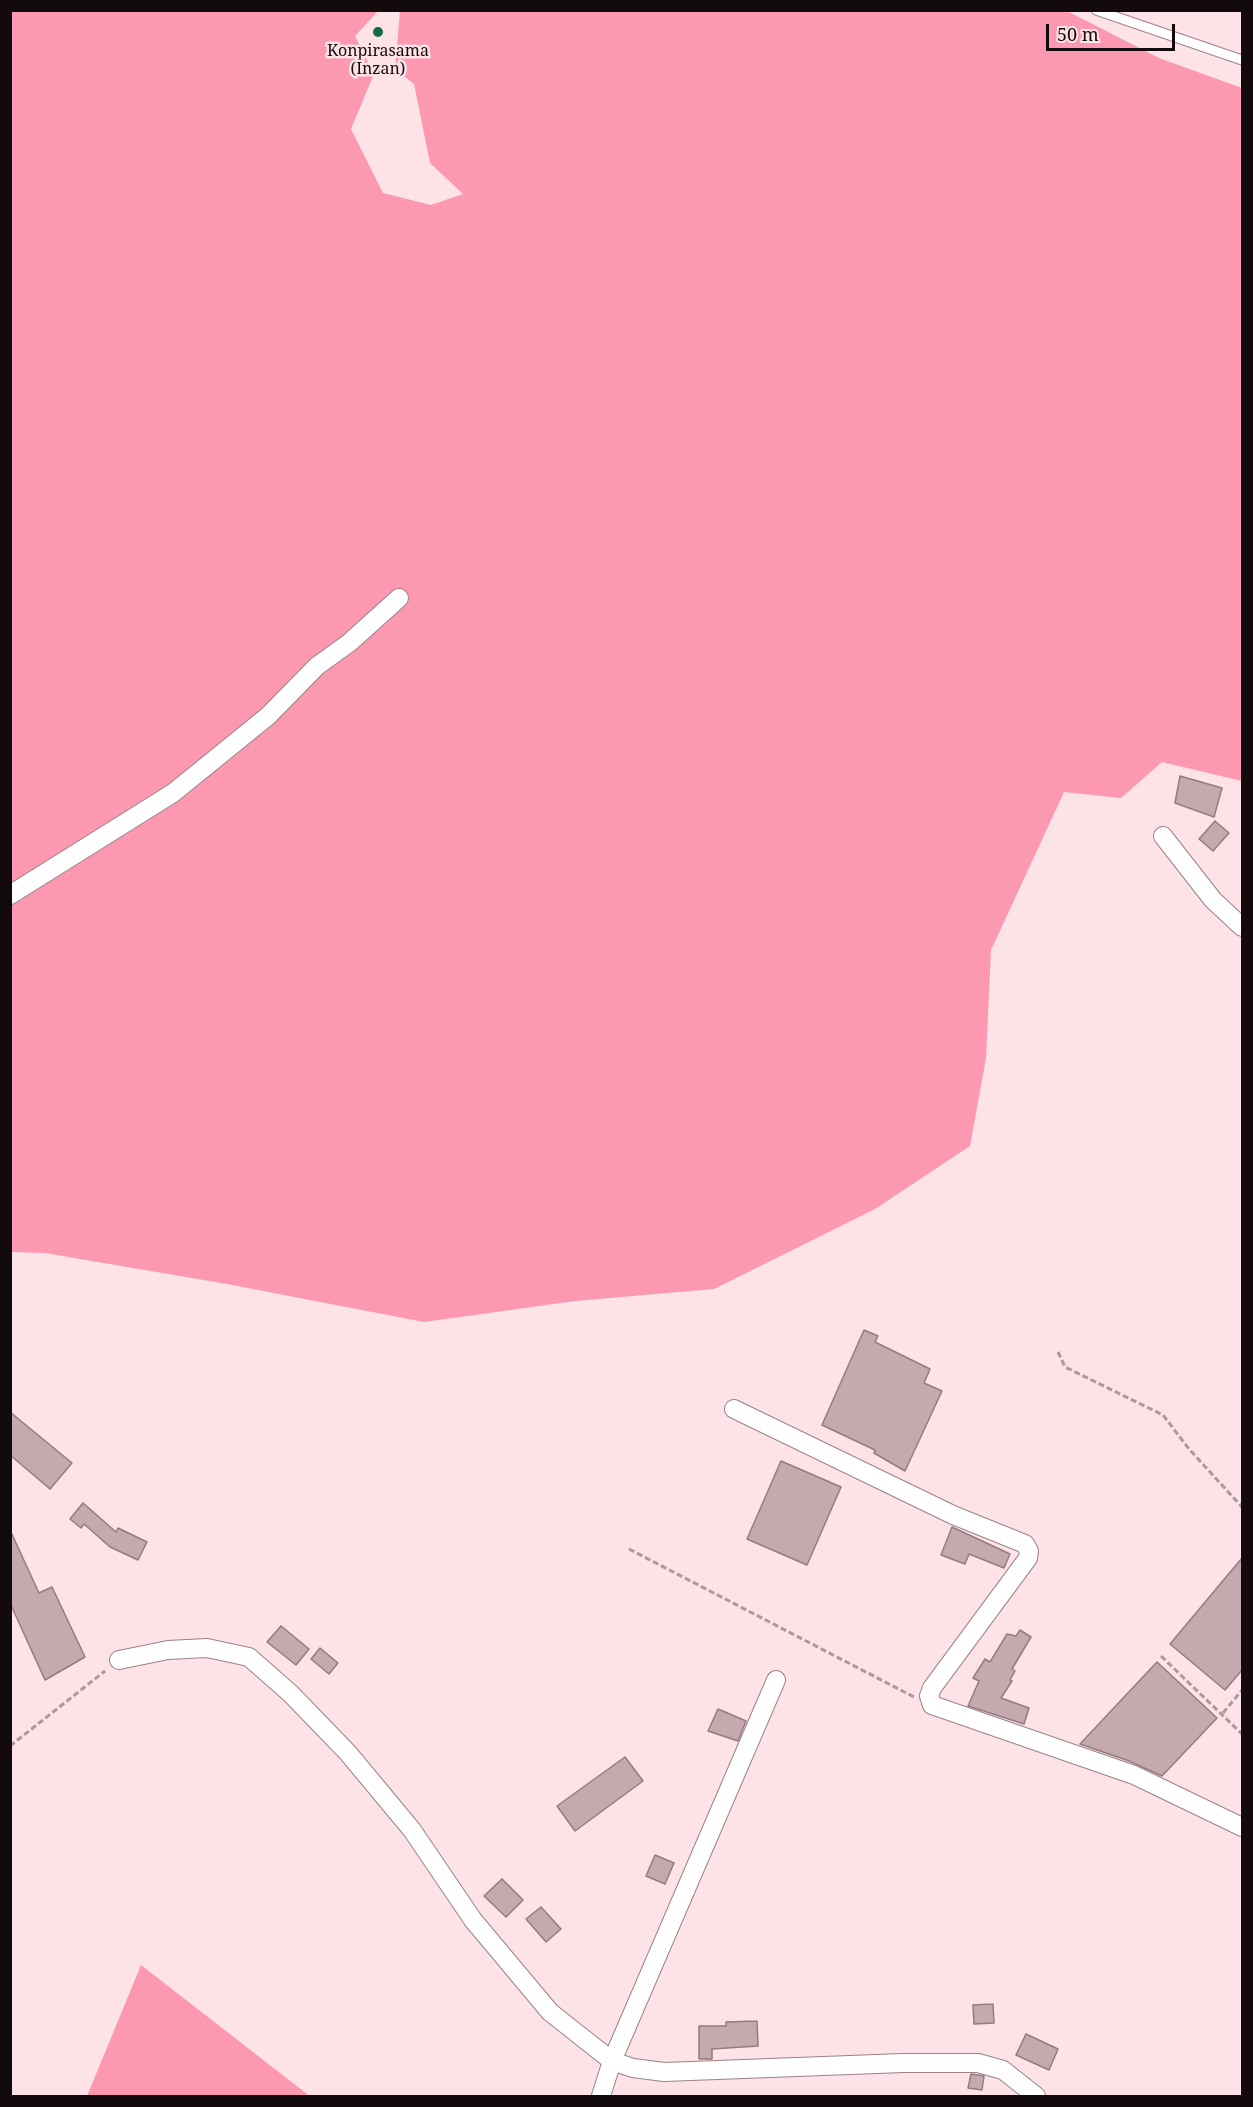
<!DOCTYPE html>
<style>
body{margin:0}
#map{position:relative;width:1253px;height:2107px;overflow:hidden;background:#fde2e7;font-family:"Noto Serif",serif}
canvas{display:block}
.frame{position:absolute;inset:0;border:12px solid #120a0c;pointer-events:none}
.scale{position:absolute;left:1046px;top:24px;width:129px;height:27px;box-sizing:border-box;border:3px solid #120a0c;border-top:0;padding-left:8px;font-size:18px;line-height:21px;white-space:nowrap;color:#120a0c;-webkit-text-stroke:4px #fde2e7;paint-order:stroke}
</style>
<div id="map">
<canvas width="1253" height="2107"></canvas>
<div class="frame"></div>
<div class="scale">50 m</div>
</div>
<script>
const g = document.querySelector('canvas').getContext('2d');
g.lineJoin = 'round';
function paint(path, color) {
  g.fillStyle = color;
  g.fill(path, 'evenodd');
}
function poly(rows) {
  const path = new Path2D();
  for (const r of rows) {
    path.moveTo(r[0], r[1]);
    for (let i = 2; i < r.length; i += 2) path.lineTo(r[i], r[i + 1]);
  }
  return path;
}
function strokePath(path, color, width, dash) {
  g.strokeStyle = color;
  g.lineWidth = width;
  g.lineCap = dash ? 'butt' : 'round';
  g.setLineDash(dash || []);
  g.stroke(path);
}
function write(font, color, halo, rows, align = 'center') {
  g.font = font + ' "Noto Serif",serif';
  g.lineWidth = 5;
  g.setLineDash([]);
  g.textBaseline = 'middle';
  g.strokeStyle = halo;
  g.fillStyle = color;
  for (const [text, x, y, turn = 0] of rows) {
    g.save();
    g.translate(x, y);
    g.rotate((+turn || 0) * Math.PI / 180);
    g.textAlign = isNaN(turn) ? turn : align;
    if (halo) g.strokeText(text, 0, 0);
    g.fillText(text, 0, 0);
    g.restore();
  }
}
paint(poly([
 [11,11,378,11,355,36,374,74,351,129,383,193,431,205,463,194,430,163,414,84,395,69,400,11,1067,11,1159,58,1242,88,1242,781,1162,762,1121,798,1064,792,991,950,986,1058,970,1146,875,1209,714,1289,575,1301,424,1322,227,1284,45,1253,11,1252],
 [141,1965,307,2094,308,2096,87,2096]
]), '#fc99b0');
const building = poly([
 [1180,776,1222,788,1214,817,1175,803,1180,776],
 [1215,821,1229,833,1213,851,1199,839,1215,821],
 [864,1330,878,1336,875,1342,930,1369,924,1383,942,1391,905,1471,874,1453,875,1450,822,1425,864,1330],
 [10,1412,72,1463,50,1489,10,1455,10,1412],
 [781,1461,841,1487,807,1565,747,1539,781,1461],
 [83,1503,116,1532,118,1528,147,1542,138,1560,110,1547,84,1524,81,1528,70,1519,83,1503],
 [952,1527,1010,1554,1004,1568,969,1554,965,1564,941,1555,952,1527],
 [10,1530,39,1593,52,1587,85,1657,45,1680,10,1603,10,1530],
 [1242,1558,1242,1670,1225,1690,1170,1644,1242,1558],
 [281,1626,309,1649,296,1665,267,1642,281,1626],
 [1020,1630,1031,1637,1012,1669,1015,1671,1010,1680,1012,1681,1001,1698,1029,1708,1024,1724,968,1706,979,1681,973,1678,985,1659,990,1662,1007,1634,1016,1636,1020,1630],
 [320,1648,338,1663,329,1674,311,1659,320,1648],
 [1157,1662,1217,1718,1162,1776,1129,1761,1080,1744,1157,1662],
 [718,1709,746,1721,738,1741,708,1731,718,1709],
 [625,1757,643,1781,575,1831,557,1806,625,1757],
 [655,1855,674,1863,665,1884,646,1876,655,1855],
 [502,1879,523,1900,506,1917,484,1896,502,1879],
 [541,1907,561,1929,546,1942,526,1919,541,1907],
 [993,2004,994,2023,974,2024,973,2005,993,2004],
 [757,2021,758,2046,712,2049,712,2059,699,2059,699,2026,726,2026,726,2022,757,2021],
 [1026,2034,1058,2049,1049,2070,1016,2055,1026,2034],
 [971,2074,984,2076,982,2090,968,2088,971,2074]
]);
paint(building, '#c4aaaf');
strokePath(building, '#937b80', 1.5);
const service = poly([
 [1096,10,1242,60]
]);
const minor = poly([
 [1163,836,1213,900,1242,927],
 [10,895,173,793,268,716,317,666,349,643,399,598],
 [734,1409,953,1515,1025,1544,1029,1551,1028,1558,932,1688,929,1696,932,1705,1134,1775,1242,1827],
 [119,1660,168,1650,207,1648,249,1657,291,1694,348,1753,412,1830,473,1920,550,2012,612,2061,633,2068,664,2072,903,2063,978,2063,1003,2070,1036,2096],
 [601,2096,612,2061,776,1680]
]);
strokePath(service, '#9b8287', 11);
strokePath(minor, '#9b8287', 20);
strokePath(poly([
 [1058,1352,1065,1367,1163,1415,1189,1449,1242,1507],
 [629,1549,914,1697],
 [1161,1656,1242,1734],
 [1223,1713,1242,1690],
 [10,1746,105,1671]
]), '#ad989c', 3, [6, 3]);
strokePath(service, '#fff', 9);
strokePath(minor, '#fff', 18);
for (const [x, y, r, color] of [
 [378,32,6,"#126c3f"]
]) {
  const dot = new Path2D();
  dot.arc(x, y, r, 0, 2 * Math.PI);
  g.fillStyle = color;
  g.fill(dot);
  strokePath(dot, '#fde2e7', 2);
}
write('16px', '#120a0c', '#fde2e7', [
 ["Konpirasama",378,51],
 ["(Inzan)",378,69]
]);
</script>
